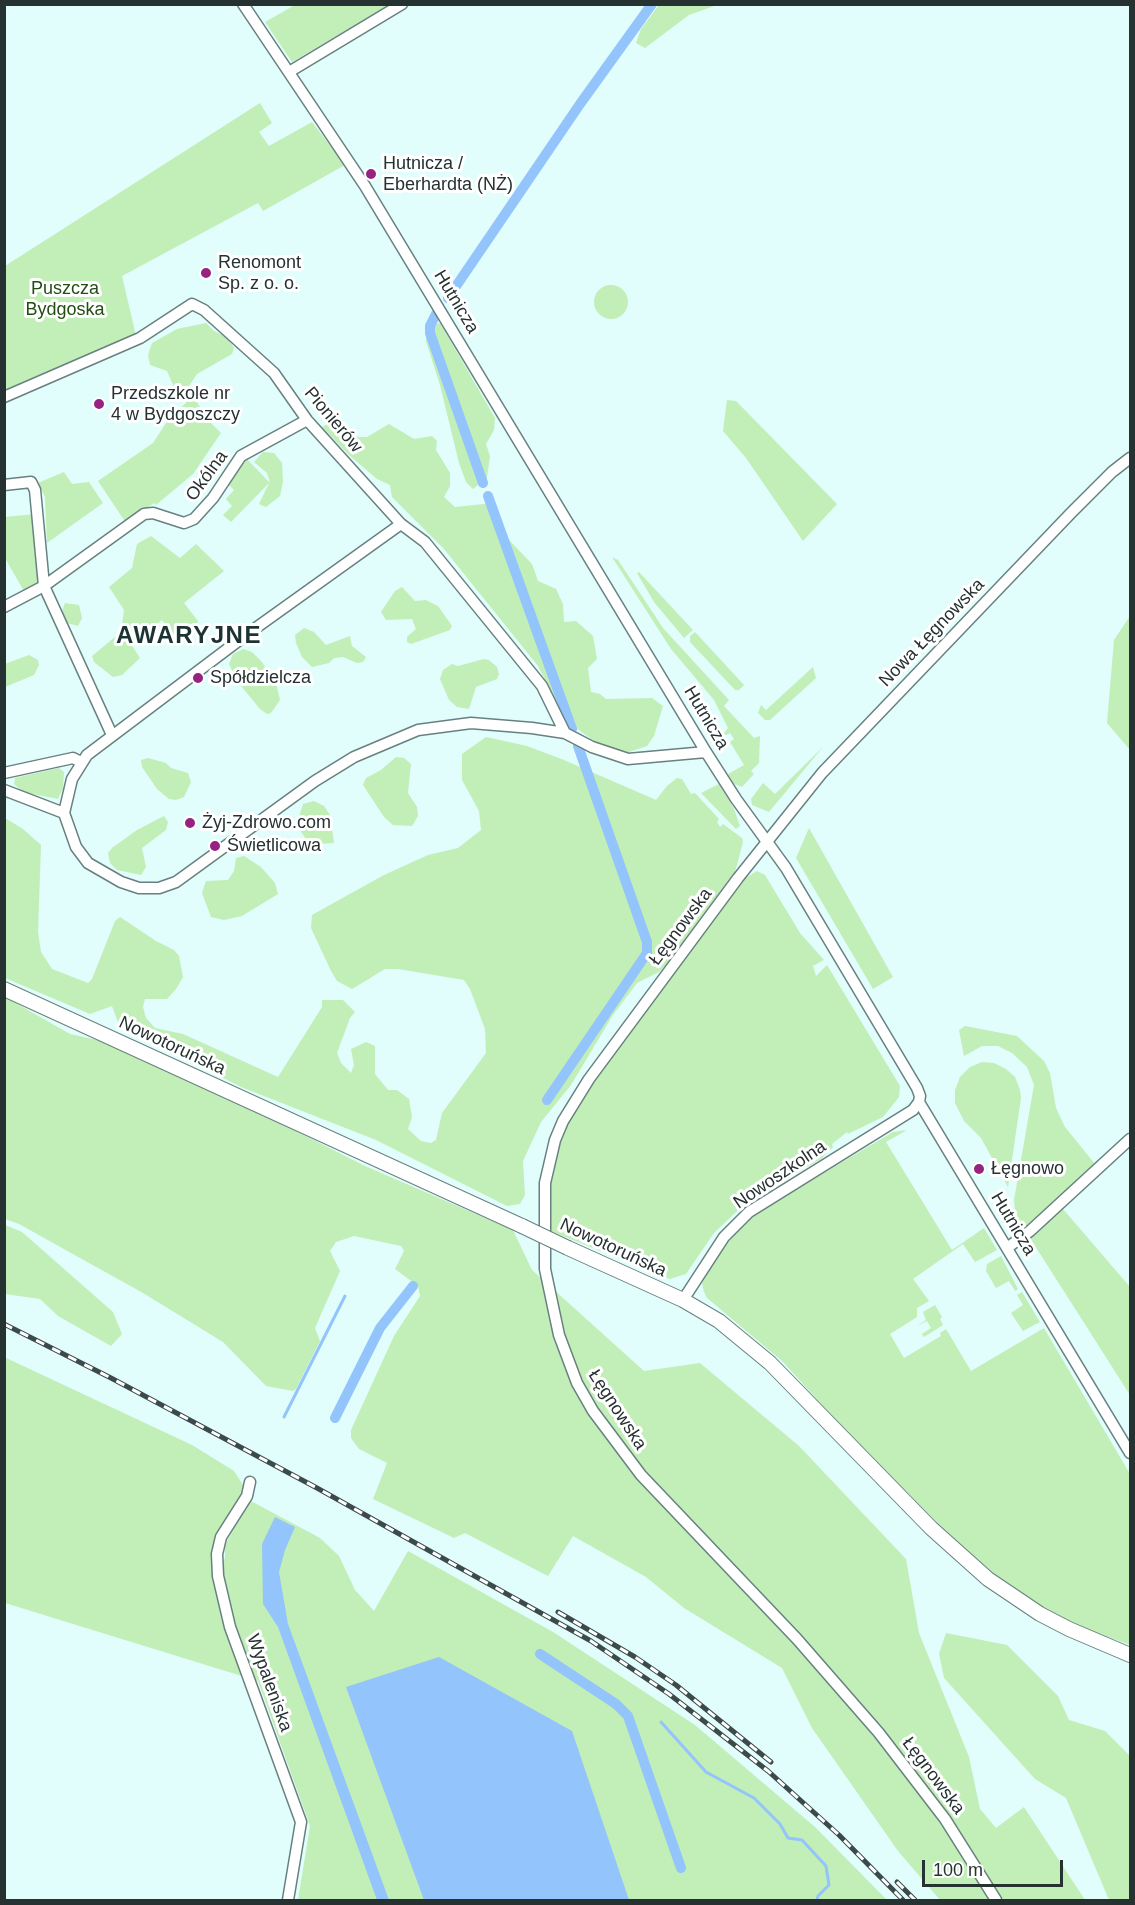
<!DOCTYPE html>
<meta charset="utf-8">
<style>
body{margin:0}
#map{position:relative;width:1135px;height:1905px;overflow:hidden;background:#e1fdfc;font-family:Helvetica,sans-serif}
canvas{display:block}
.frame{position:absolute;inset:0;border:6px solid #263131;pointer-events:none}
.scale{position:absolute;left:922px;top:1860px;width:141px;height:27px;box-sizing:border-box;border:3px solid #263131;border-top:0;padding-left:8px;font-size:18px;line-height:21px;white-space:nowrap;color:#263131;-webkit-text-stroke:4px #fff;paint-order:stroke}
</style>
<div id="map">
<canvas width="1135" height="1905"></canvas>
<div class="frame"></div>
<div class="scale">100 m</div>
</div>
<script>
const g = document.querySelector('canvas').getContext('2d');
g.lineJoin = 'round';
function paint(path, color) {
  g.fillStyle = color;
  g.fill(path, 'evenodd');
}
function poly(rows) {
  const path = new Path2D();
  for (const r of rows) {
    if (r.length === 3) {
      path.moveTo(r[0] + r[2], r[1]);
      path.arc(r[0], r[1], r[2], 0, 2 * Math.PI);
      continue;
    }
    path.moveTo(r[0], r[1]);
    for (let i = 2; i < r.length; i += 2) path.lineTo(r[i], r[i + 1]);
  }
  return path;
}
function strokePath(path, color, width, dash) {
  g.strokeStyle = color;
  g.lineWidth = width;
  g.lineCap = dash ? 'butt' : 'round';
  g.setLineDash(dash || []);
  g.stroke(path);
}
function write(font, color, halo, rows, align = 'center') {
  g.font = font + ' Helvetica,sans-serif';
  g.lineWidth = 6;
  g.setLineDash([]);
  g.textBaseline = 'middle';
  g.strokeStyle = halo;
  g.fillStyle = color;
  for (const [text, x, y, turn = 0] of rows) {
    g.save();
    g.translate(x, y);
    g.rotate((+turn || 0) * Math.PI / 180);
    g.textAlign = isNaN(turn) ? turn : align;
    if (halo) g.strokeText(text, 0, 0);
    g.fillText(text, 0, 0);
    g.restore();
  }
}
paint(poly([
 [295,5,295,4,389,5,292,62,265,22],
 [659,5,659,4,717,5,689,15,645,48,636,43,641,29],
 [260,103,272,123,259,132,269,146,312,122,345,165,263,211,258,203,122,276,136,336,5,393,5,266],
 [611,302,17],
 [206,323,214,331,227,337,234,348,232,354,197,374,189,386,176,392,167,371,150,365,148,355,152,343,177,329],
 [440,323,495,418,494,430,486,444,490,456,487,478,473,489,466,482,459,463,440,385,426,341,427,326],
 [193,396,208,420,221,433,193,474,156,505,154,503,126,523,98,481,153,443,168,420],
 [727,400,736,401,837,504,803,541,746,458,723,431],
 [338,418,358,437,367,437,389,424,414,439,432,436,437,441,436,450,450,473,450,486,444,497,455,507,484,504,496,507,509,540,532,564,538,581,556,589,563,604,564,622,576,621,593,636,597,659,588,668,591,692,600,694,606,699,652,698,663,706,654,736,647,746,626,753,604,748,565,720,538,666,444,549,392,497,390,485,377,479,349,455,322,427],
 [263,452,274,453,282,463,283,482,280,496,266,507,259,504,269,483,231,522,223,515,232,506,226,499,234,490,226,482,245,457,270,483,267,473,254,462],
 [64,472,72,484,89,482,103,503,47,543,45,497,38,483],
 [37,514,43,584,25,593,5,558,4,517],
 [151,536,180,558,196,544,224,571,184,603,198,621,194,632,182,633,177,638,162,620,131,644,140,658,122,675,113,677,94,662,92,656,121,632,124,610,109,587,132,568,137,544],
 [612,557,618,560,663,628,729,700,724,706,754,738,760,736,759,763,751,771,754,774,742,787,734,784,728,774,744,765,730,742,734,739,730,733,721,737,728,728,714,700,671,649],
 [639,572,693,630,684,638,654,602,637,573],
 [402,587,415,601,426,600,438,606,452,626,450,630,411,644,407,642,407,637,416,629,412,619,386,620,381,612,395,591],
 [65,603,79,605,82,618,78,626,67,623,62,611],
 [1130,616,1130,750,1107,723,1114,640],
 [304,628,314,632,326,645,350,636,352,646,366,657,363,662,357,663,343,657,334,658,329,663,312,667,302,657,296,643,295,635],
 [695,632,744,685,739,690,735,690,690,642,690,636],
 [243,649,252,652,262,662,277,687,280,700,271,713,267,714,260,709,237,681,229,664,233,654],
 [29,655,38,660,39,665,34,675,5,687,5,664],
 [484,659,489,660,497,667,499,674,497,679,476,687,469,709,457,707,449,700,440,679,443,670,452,664,458,666],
 [813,667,816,678,770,720,765,720,758,713,761,705,766,710],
 [486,737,527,746,564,760,656,800,667,786,677,778,682,779,691,794,695,793,719,819,717,822,720,827,723,824,742,838,743,842,735,872,666,965,659,972,637,983,613,1015,571,1085,541,1122,523,1161,525,1195,520,1204,507,1206,376,1140,241,1087,119,1025,112,1006,90,1014,5,978,5,818,23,829,41,845,38,932,41,952,52,969,88,983,92,979,115,921,120,917,156,941,174,950,179,956,183,977,176,989,167,999,145,999,143,1007,146,1018,155,1028,183,1034,278,1077,322,1007,322,1000,343,1000,355,1012,350,1018,337,1053,341,1063,351,1073,354,1065,351,1049,366,1042,375,1046,375,1074,388,1090,397,1090,409,1099,412,1117,408,1129,421,1141,431,1143,436,1140,442,1113,486,1053,485,1029,470,989,464,980,398,969,385,969,352,989,337,981,331,971,311,928,312,915,384,875,428,855,458,848,481,830,479,811,462,780,462,754],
 [823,747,769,812,752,805,751,799,763,783,775,794],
 [396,757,404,758,411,764,408,793,417,807,418,816,412,826,393,825,384,817,363,785,366,778,381,770],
 [148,758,166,763,171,768,188,773,191,782,184,797,176,800,169,799,157,789,142,767,141,760],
 [59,768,64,772,63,788,58,799,23,792,14,784,15,778],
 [719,784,734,809,740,826,736,829,701,793],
 [314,801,324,806,330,815,334,843,318,844,306,839,301,832,297,823,303,804],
 [164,816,168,822,166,830,142,848,146,867,141,875,117,870,110,863,108,853,112,848,137,830],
 [809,828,893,977,873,989,796,858],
 [244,856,261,867,275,883,278,894,242,916,224,920,211,917,202,893,206,881,228,880,234,871,236,858],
 [757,871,765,875,800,933,824,960,813,966,816,976,827,965,900,1086,899,1097,883,1117,848,1134,847,1132,832,1144,833,1147,821,1159,751,1198,714,1233,686,1274,670,1279,548,1230,550,1186,554,1159,566,1126,618,1043,744,879],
 [5,997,70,1034,111,1043,250,1108,365,1166,513,1230,532,1270,644,1371,700,1363,799,1446,906,1559,919,1633,969,1757,980,1809,996,1828,1024,1807,1085,1900,940,1900,898,1851,812,1728,782,1668,684,1608,646,1577,573,1536,548,1576,465,1533,454,1538,373,1499,387,1463,359,1449,351,1438,351,1430,394,1336,420,1296,418,1286,395,1269,404,1251,401,1246,354,1236,336,1242,330,1251,340,1271,315,1328,320,1341,296,1389,293,1391,266,1386,223,1342,143,1293,19,1224,5,1219],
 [965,1026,1017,1036,1044,1061,1050,1073,1056,1108,1065,1127,1095,1164,1023,1229,1015,1212,1014,1200,1034,1085,1027,1067,1012,1053,998,1046,982,1046,964,1056,959,1030],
 [982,1062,994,1063,1006,1069,1015,1077,1020,1090,1021,1098,1008,1187,981,1138,964,1121,955,1103,955,1090,960,1077,970,1067],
 [907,1130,886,1142,952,1250,984,1228,997,1250,975,1262,963,1244,913,1279,929,1301,917,1308,917,1317,890,1334,904,1358,941,1336,940,1333,946,1329,971,1371,1044,1328,1130,1474,1130,1645,1067,1622,1010,1586,964,1550,834,1418,782,1361,707,1298,704,1292,702,1283,714,1259,740,1228,758,1212,893,1132],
 [1063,1209,1130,1287,1130,1395,1030,1238],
 [5,1225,22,1232,113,1312,122,1334,111,1346,58,1316,40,1299,5,1294],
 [1001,1256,1018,1289,1015,1291,1009,1281,996,1288,986,1271,987,1264],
 [1022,1292,1040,1322,1023,1331,1011,1313,1023,1305,1017,1295],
 [935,1305,942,1317,940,1319,943,1325,924,1337,922,1334,931,1328,927,1321,917,1326,926,1320,923,1312],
 [4,1357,192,1445,234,1471,245,1488,214,1563,225,1559,225,1545,249,1500,320,1538,339,1556,355,1590,374,1611,408,1551,553,1632,695,1725,815,1827,887,1900,298,1900,310,1826,258,1681,5,1603],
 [946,1633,1007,1645,1058,1696,1069,1720,1105,1731,1130,1756,1130,1900,1109,1900,1066,1798,1035,1779,944,1678,939,1654]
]), '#c2eeb7');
paint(poly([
 [275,1517,295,1527,285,1550,279,1572,288,1624,389,1900,377,1900,278,1627,263,1604,262,1544],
 [439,1657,572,1731,629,1900,424,1900,346,1687]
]), '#93c4fc');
strokePath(poly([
 [284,1417,345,1296],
 [661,1722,706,1772,754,1798,780,1824,788,1838,802,1840,826,1866,829,1885,818,1896,817,1900]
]), '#93c4fc', 3);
strokePath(poly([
 [448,298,580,104,652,4],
 [436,314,430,326,430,333,483,483],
 [488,496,572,729],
 [547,1100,647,953,647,942,578,746],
 [335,1418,380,1328,413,1286],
 [540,1654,616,1704,628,1716,681,1868]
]), '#93c4fc', 10);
const minor = poly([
 [243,4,365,186,706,752,736,799,786,868,917,1088,920,1096,919,1102,1130,1453],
 [289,72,402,4],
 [4,397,140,338,192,304,204,310,274,373,307,420,401,524,425,542,542,686,565,733],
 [4,485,31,482,35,490,44,586,4,607],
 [401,524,246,635,87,755,72,779,64,813,76,847,88,863,121,882,139,888,159,888,176,882,315,781,354,757,418,730,471,723,532,728,565,733,592,747,628,759,706,752],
 [112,735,44,586,144,514,153,513,184,523,194,519,213,498,241,456,307,420],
 [4,773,73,758,81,762],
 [4,790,64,813],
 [1007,1248,1030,1231,1130,1139],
 [683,1300,724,1237,749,1212,913,1110,919,1102],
 [250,1482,247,1496,221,1537,217,1554,218,1576,230,1627,301,1822,288,1900],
 [996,1900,945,1819,879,1733,797,1639,641,1475,593,1411,577,1383,559,1335,545,1269,545,1183,555,1140,563,1121,589,1079,738,878,822,773,1071,513,1112,472,1130,458]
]);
const major = poly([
 [4,989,522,1226],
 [568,1248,683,1300,719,1321,770,1363,931,1528,988,1579,1040,1614,1069,1629,1130,1655]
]);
strokePath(minor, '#688180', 13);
strokePath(major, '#688180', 16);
strokePath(minor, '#fff', 10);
strokePath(major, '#fff', 14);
const rail = poly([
 [4,1324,111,1378,317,1488,591,1641,669,1694,768,1771,839,1835,903,1900],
 [558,1612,635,1657,676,1685,771,1762],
 [897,1882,915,1900]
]);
strokePath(rail, '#3d4a4a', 5);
strokePath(rail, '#fff', 3, [9]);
const majorBridge = poly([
 [522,1226,568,1248]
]);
strokePath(majorBridge, '#688180', 16, []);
strokePath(majorBridge, '#fff', 14);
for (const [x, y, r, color] of [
 [371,174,6,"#962382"],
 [206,273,6,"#962382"],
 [99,404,6,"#962382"],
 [198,678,6,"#962382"],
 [190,823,6,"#962382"],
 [215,846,6,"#962382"],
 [979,1169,6,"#962382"]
]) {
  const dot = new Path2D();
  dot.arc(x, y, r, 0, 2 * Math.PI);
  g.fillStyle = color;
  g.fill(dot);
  strokePath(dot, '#fff', 2);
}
write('18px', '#263131', '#fff', [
 ["Hutnicza /",383,164],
 ["Eberhardta (NŻ)",383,185],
 ["Renomont",218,263],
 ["Sp. z o. o.",218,284],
 ["Przedszkole nr",111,394],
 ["4 w Bydgoszczy",111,415],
 ["Spółdzielcza",210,678],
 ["Żyj-Zdrowo.com",202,823],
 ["Świetlicowa",227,846],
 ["Łęgnowo",991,1169]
], 'left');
write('18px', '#224e14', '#fff', [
 ["Puszcza",65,289],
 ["Bydgoska",65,310]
]);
write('18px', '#263131', '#fff', [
 ["Hutnicza",456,302,59],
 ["Pionierów",333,420,50],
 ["Okólna",207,476,-54],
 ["Nowa Łęgnowska",932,633,-46],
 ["Hutnicza",706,718,59],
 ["Łęgnowska",681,927,-53],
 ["Nowotoruńska",172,1046,25],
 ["Nowoszkolna",780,1175,-34],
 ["Hutnicza",1013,1224,59],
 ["Nowotoruńska",613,1248,25],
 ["Łęgnowska",617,1410,57],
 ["Wypaleniska",269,1683,70],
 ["Łęgnowska",933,1776,53]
]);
g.letterSpacing = '1.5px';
write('bold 24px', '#1c3333', '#fff', [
 ["AWARYJNE",189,636]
]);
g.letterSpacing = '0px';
</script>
